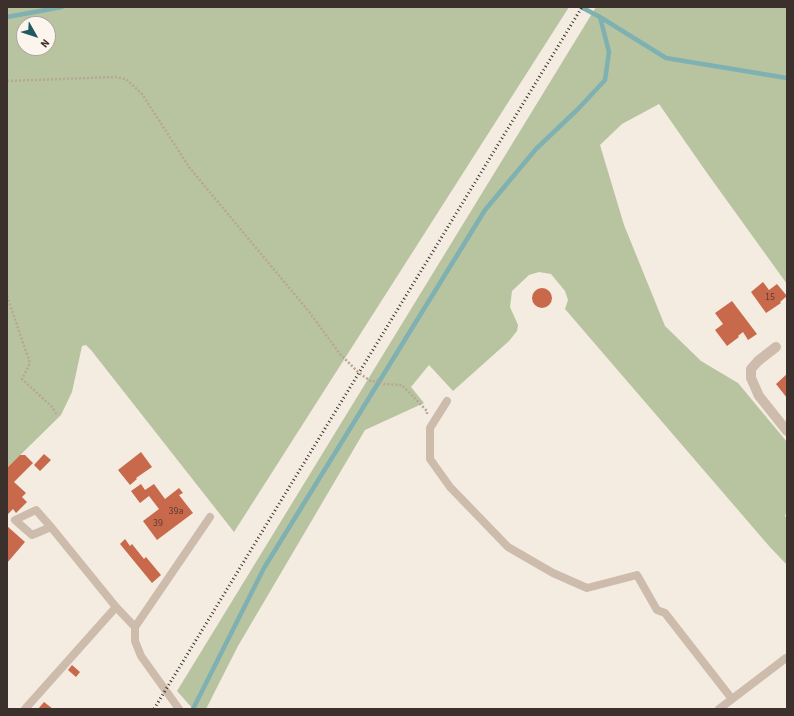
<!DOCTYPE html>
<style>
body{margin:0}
#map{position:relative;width:794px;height:716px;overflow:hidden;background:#f4ebe1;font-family:"Source Sans 3",sans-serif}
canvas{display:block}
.frame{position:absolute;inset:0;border:8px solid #3b302b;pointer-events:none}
.north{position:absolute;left:16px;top:16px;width:40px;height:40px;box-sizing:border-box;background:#fbf5ee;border:1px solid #aea6a0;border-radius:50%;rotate:129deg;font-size:11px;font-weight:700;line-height:16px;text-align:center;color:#3b302b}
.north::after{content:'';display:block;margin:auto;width:14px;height:18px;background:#1f5a5e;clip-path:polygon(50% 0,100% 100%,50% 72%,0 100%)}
</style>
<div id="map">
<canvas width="794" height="716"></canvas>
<div class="frame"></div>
<div class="north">N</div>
</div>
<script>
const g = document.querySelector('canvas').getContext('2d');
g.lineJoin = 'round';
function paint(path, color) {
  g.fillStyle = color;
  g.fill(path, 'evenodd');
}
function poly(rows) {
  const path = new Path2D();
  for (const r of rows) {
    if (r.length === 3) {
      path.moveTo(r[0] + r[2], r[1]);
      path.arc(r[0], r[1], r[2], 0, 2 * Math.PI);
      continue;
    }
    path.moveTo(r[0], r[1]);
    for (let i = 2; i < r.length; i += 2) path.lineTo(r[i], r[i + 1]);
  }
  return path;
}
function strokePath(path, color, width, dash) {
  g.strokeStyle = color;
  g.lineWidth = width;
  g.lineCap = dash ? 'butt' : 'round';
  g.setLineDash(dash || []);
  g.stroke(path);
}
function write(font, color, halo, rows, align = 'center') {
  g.font = font + ' "Source Sans 3",sans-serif';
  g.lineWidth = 3;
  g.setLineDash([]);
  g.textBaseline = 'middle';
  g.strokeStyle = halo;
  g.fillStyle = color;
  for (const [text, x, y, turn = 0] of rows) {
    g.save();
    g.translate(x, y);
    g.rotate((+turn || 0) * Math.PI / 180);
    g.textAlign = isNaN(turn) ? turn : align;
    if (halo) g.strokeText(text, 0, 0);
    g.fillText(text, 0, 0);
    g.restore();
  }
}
paint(poly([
 [7,7,569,7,234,532,91,350,86,345,82,346,72,392,61,415,7,468],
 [24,24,48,24,48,48,24,48],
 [596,7,787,7,787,284,707,173,659,104,622,124,600,145,624,225,665,326,701,361,738,383,787,442,787,510,785,516,787,519,787,565,769,546,565,309,568,300,565,291,551,274,539,272,529,275,512,291,510,307,518,325,517,331,509,341,453,391,429,365,411,387,424,403,365,430,238,646,206,709,193,709,177,691]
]), '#b8c4a0');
strokePath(poly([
 [581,7,600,17,666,58,787,78],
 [7,17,62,7],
 [193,709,264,568,485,210,536,149,578,109,605,80,609,52,600,17]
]), '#7fb0b2', 4.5);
paint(poly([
 [763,282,769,290,777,284,787,296,780,302,781,303,766,313,751,292],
 [542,298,10],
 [732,301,757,334,748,340,743,332,738,336,739,337,727,346,715,330,723,324,715,313],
 [787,374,787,398,776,384],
 [141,452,152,467,136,478,137,479,130,485,118,470],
 [44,454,51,460,40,471,34,465],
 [20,455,25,455,33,463,14,482,26,493,22,497,27,502,16,513,13,509,7,515,7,468],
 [141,484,145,490,154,484,165,499,179,488,183,493,179,495,193,513,157,540,143,521,159,509,149,496,140,503,131,491],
 [7,526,25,542,7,563],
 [125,539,130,546,132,544,144,559,146,557,161,575,152,583,120,544],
 [72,665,80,672,76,677,68,670],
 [44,702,53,709,38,709]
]), '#c8694b');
strokePath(poly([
 [7,81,115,77,126,79,142,94,189,167,310,313,340,354,359,373,372,382,377,380,384,384,402,385,427,411,427,414],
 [7,296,30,363,22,379,52,407,57,415]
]), '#b9a596', 2.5, [2, 2]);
strokePath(poly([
 [447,401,430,428,430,459,450,487,508,547,553,573,587,588,637,575,657,610,665,613,732,699],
 [51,527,32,535,15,520,36,510,51,527,116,607,135,627],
 [25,709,116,607],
 [179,709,141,656,135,641,135,627,210,517],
 [719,709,786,658]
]), '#cdbbac', 8);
strokePath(poly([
 [776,347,758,361,751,369,751,378,759,396,787,431]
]), '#cdbbac', 10);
strokePath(poly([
 [154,709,582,7]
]), '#3b302b', 3, [1, 3]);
write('10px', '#5e3e33', null, [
 ["15",770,298],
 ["39a",176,512],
 ["39",158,524]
]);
</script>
